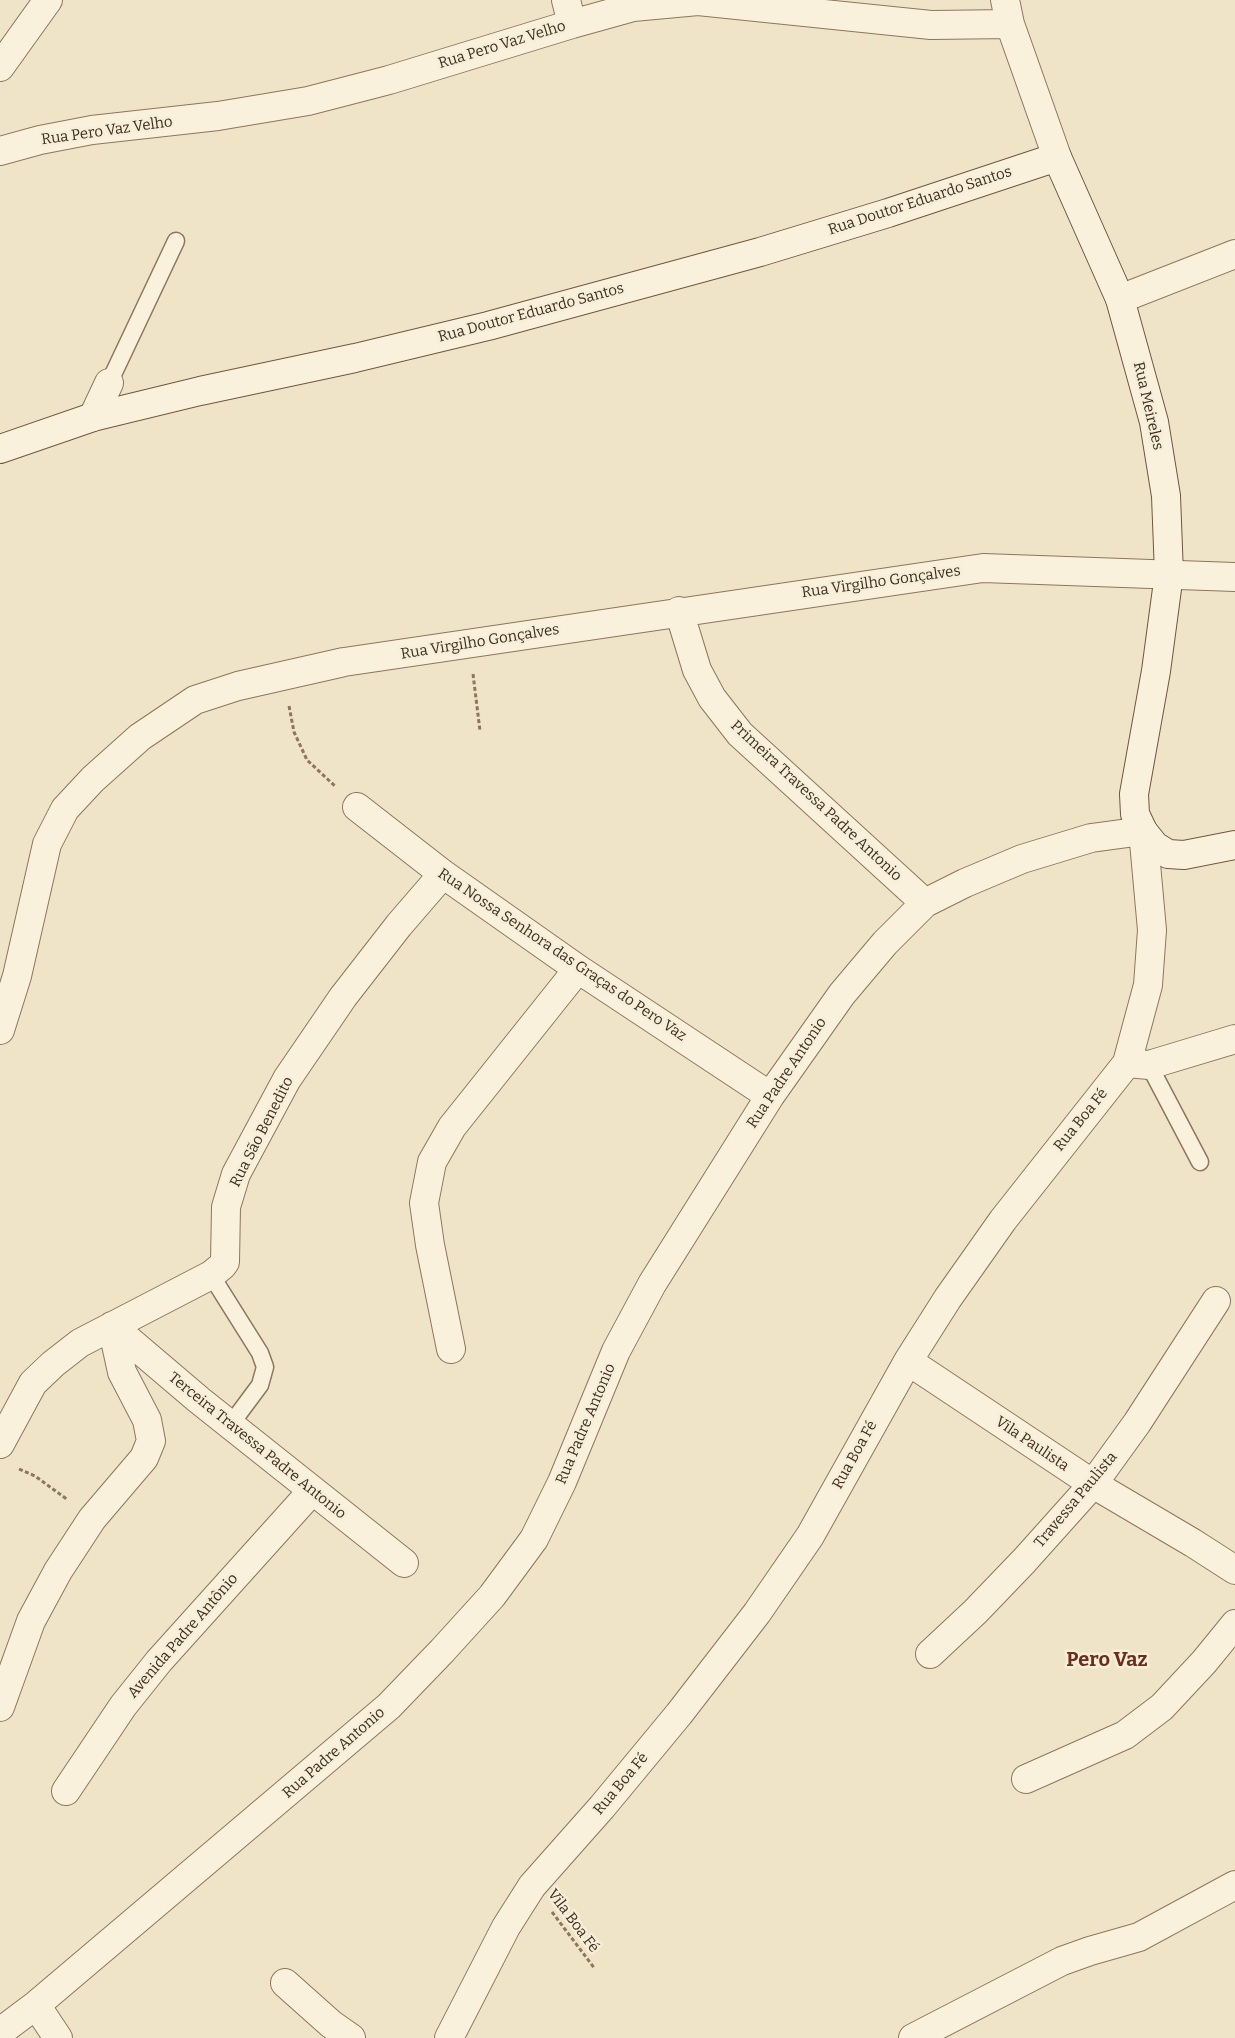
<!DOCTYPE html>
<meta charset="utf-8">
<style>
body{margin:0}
canvas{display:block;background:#f0e4c8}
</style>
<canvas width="1235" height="2038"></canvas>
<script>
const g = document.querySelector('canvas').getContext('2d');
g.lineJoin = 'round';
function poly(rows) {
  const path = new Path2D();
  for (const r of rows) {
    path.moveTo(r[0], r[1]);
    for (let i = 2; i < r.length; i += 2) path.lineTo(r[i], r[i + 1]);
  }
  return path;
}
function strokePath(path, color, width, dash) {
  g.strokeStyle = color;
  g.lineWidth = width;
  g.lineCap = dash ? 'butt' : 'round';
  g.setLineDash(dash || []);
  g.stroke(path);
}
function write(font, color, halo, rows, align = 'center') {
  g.font = font + ' Bitter,serif';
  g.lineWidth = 5;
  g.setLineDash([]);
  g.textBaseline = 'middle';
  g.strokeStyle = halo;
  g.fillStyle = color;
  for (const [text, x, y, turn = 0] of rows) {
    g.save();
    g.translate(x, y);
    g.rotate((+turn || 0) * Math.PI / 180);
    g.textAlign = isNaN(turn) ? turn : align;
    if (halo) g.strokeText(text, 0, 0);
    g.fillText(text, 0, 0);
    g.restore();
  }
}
const service = poly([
 [109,383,176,241],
 [1149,1065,1200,1162],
 [211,1275,260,1353,265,1367,260,1385,231,1424]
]);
const minor = poly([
 [566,0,572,24],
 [1005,0,1010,24,1057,157],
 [0,67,48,0],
 [0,151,40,140,92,130,218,116,308,101,389,80,572,24,633,7,698,1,931,25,1010,24],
 [1120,299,1235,254],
 [93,417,109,383],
 [679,611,697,670,712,698,740,734,925,903],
 [357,807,443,874,578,969,770,1096],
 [0,1030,17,976,47,844,65,809,93,779,140,737,195,700,238,686,344,662,983,568,1235,577],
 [1127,1063,1149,1065,1235,1039],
 [112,1326,199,1400,404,1563],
 [451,1349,430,1245,424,1203,432,1162,452,1127,578,969],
 [908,1361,1093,1484,1193,1543,1235,1570],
 [0,1444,33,1383,53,1364,80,1343,211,1275,222,1266,225,1262,226,1207,236,1174,287,1079,343,997,399,925,443,874],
 [930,1654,975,1612,1024,1561,1093,1484,1137,1423,1216,1301],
 [0,1707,31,1621,58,1571,92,1519,144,1458,151,1441,147,1420,122,1372,112,1326],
 [1026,1779,1125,1735,1162,1707,1204,1662,1235,1624],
 [66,1791,123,1706,159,1661,312,1491],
 [285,1983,331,2024,351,2038],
 [36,2005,58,2038],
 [0,2032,36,2005,389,1706,442,1651,492,1596,534,1539,562,1482,616,1351,652,1284,770,1096,842,994,885,943,925,903,965,883,1022,859,1091,838,1143,831,1152,930,1148,985,1127,1063,1003,1220,948,1298,908,1361,810,1536,757,1613,679,1714,602,1807,532,1886,506,1927,449,2038],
 [913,2038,1062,1961,1090,1951,1139,1937,1235,1885]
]);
const secondary = poly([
 [0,449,93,417,200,391,355,358,488,326,760,252,888,213,1057,157,1120,299,1154,422,1166,496,1169,574,1156,671,1134,794,1135,814,1143,831,1155,846,1168,854,1184,855,1235,845]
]);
strokePath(service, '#8d765c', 19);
strokePath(minor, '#8d765c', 30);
strokePath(secondary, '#6f573f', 30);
strokePath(poly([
 [473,674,480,731],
 [289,706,294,732,307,760,336,787],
 [19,1469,35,1476,68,1500],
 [552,1912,595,1969]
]), '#8d765c', 3, [4, 2.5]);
strokePath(service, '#faf1dc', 16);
strokePath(minor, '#faf1dc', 28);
strokePath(secondary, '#faf1dc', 28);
write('15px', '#3d2e20', '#f7eed8', [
 ["Rua Pero Vaz Velho",502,45,-17],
 ["Rua Pero Vaz Velho",107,131,-8],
 ["Rua Doutor Eduardo Santos",920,201,-18],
 ["Rua Doutor Eduardo Santos",531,313,-15],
 ["Rua Meireles",1148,406,77],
 ["Rua Virgilho Gonçalves",881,582,-8],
 ["Rua Virgilho Gonçalves",480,642,-9],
 ["Primeira Travessa Padre Antonio",816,801,43],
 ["Rua Nossa Senhora das Graças do Pero Vaz",562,955,34],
 ["Rua Padre Antonio",787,1073,-56],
 ["Rua Boa Fé",1081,1120,-51],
 ["Rua São Benedito",262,1132,-63],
 ["Rua Padre Antonio",586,1424,-67],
 ["Vila Paulista",1032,1444,34],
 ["Terceira Travessa Padre Antonio",257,1446,39],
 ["Rua Boa Fé",855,1455,-61],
 ["Travessa Paulista",1076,1500,-50],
 ["Avenida Padre Antônio",183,1636,-49],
 ["Rua Padre Antonio",334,1753,-41],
 ["Rua Boa Fé",621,1784,-50],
 ["Vila Boa Fé",573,1921,53]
]);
write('bold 20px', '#6b2e1e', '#f7eed8', [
 ["Pero Vaz",1107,1660]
]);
</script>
